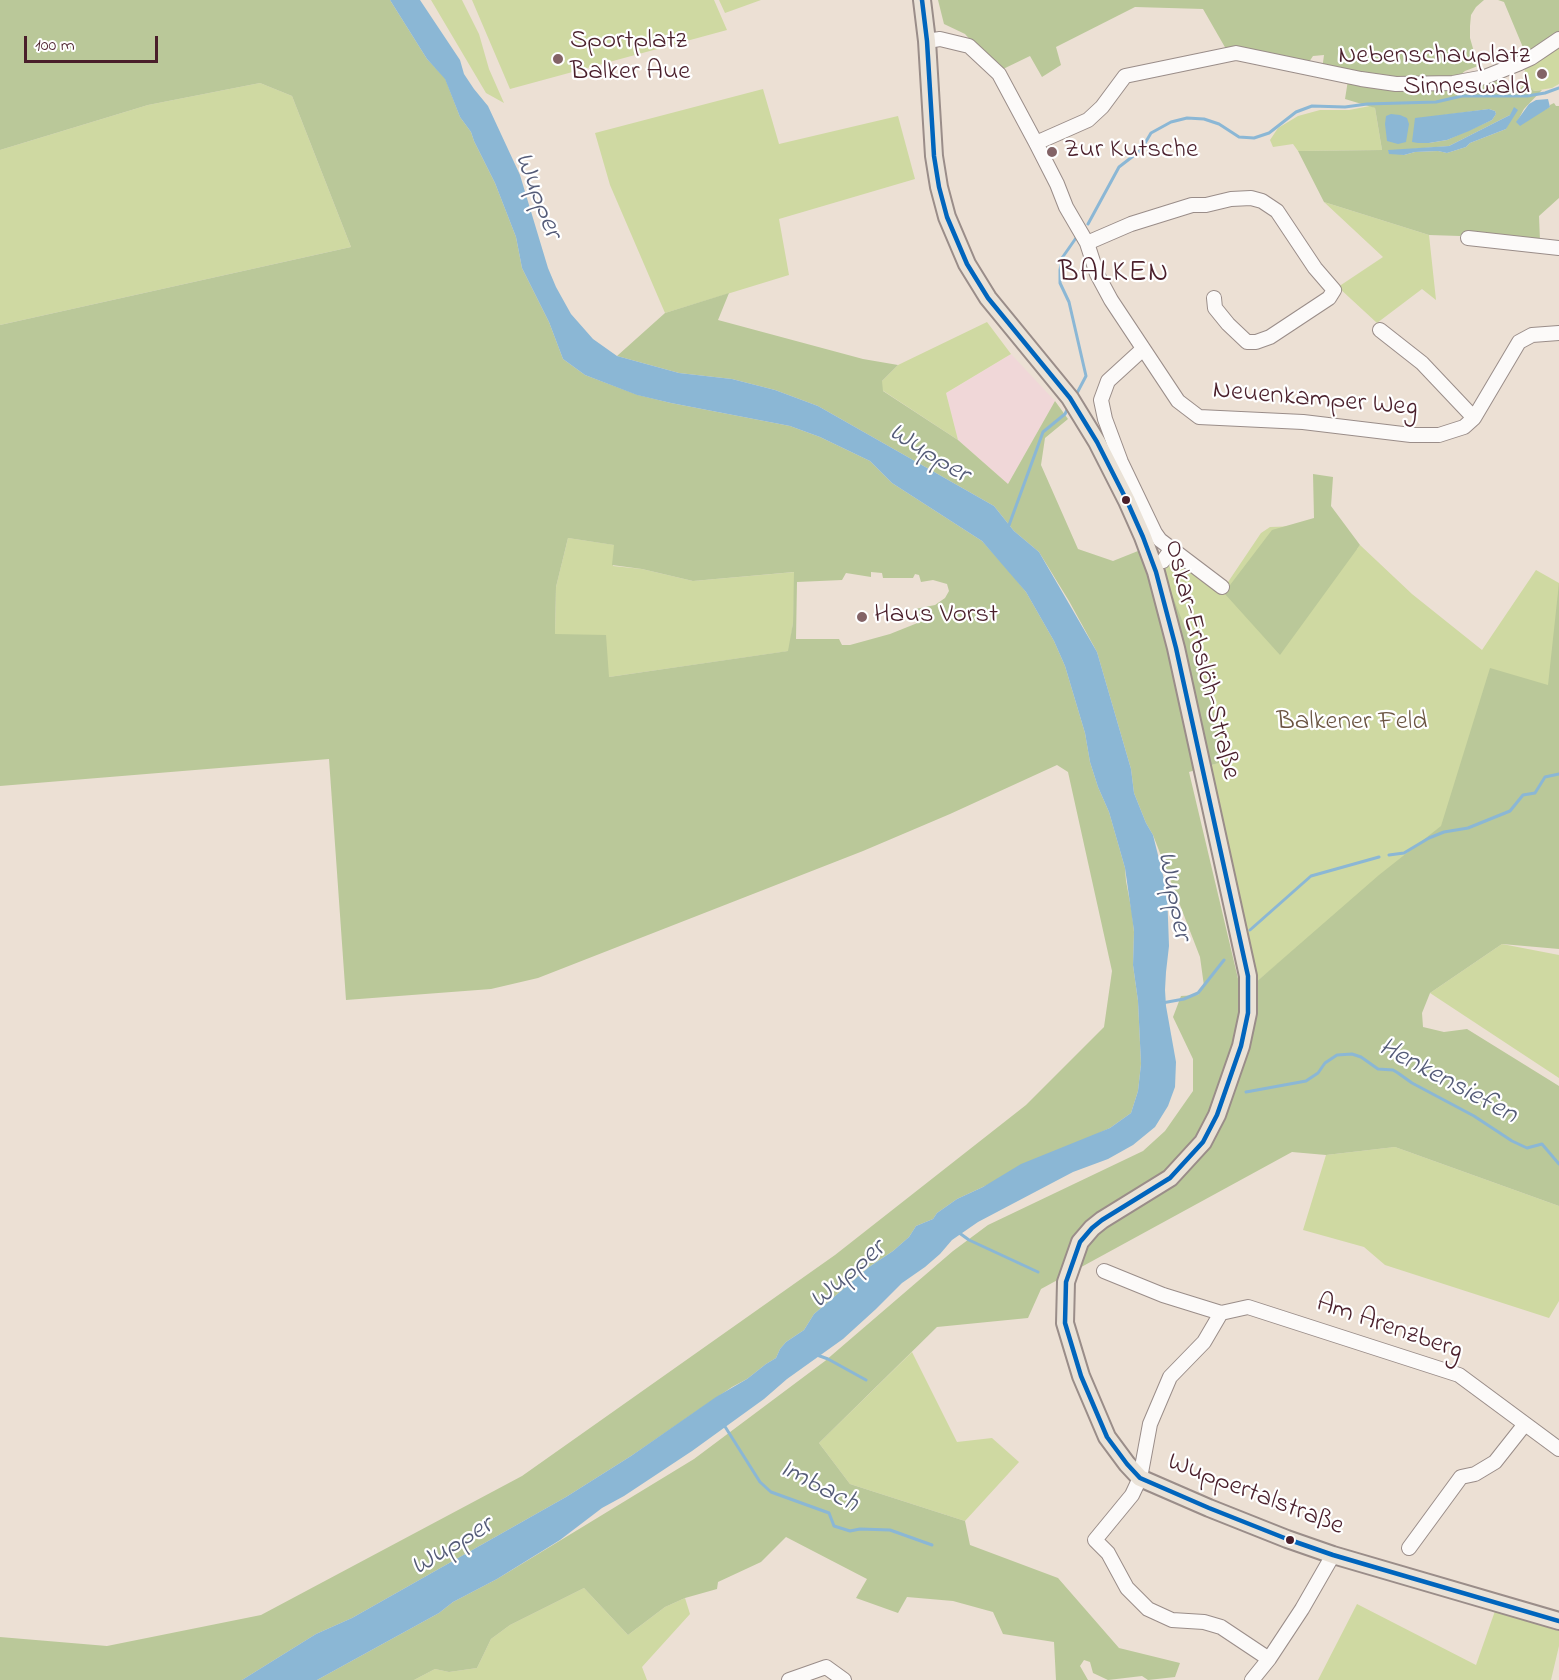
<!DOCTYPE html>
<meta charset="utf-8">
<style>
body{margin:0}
#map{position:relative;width:1559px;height:1680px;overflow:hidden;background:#ece0d4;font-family:"Indie Flower",sans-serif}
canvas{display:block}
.scale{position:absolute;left:24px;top:36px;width:134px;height:27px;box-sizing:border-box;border:3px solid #4a1f2b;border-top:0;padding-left:8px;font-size:18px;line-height:21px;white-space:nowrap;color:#4a1f2b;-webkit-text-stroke:4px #fff;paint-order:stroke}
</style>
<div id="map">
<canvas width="1559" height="1680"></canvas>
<div class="scale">100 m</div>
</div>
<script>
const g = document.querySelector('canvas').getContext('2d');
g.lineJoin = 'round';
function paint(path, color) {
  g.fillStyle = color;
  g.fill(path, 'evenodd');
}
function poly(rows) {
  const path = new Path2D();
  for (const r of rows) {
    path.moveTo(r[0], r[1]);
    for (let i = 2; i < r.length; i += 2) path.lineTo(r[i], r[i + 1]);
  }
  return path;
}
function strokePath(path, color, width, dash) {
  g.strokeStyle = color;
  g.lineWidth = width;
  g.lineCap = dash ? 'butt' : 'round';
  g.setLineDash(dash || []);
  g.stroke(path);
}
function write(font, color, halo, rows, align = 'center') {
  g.font = font + ' "Indie Flower",sans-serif';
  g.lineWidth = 4.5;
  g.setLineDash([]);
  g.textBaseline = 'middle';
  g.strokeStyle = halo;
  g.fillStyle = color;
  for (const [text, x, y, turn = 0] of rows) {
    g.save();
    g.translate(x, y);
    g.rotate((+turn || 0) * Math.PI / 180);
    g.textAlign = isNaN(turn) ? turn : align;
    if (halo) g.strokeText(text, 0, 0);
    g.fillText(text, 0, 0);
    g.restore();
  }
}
paint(poly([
 [1011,354,1055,401,1008,484,958,440,946,393]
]), '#f0d7d8');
paint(poly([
 [431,0,462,0,479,34,489,69,504,103,486,93],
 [472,0,714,0,727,30,510,89],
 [719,0,761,0,725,13],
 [1559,43,1559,84,1552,88,1534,91,1526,82,1524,65],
 [260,83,292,96,351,247,0,325,0,150,148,105],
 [763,89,779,144,898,116,915,179,779,219,789,275,665,313,610,185,595,133],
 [1370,106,1375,108,1382,150,1298,151,1293,144,1273,147,1270,140,1278,128,1298,116,1320,110,1349,110],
 [1324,202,1429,235,1436,300,1422,289,1377,323,1338,287,1383,257],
 [987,322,1011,354,946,393,958,440,882,390,882,381,898,365],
 [1301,526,1357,549,1360,545,1412,594,1482,650,1536,570,1559,583,1559,646,1551,680,1510,771,1255,983,1208,767,1217,763,1162,569,1180,560,1226,585,1261,533,1270,527],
 [568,538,615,545,613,566,642,569,693,581,795,572,793,623,789,651,609,677,555,634,556,587],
 [1502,944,1559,955,1559,1078,1430,993],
 [1395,1147,1559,1206,1559,1301,1549,1318,1385,1265,1364,1247,1303,1230,1326,1155],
 [912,1352,957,1442,992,1438,1019,1462,965,1521,850,1484,819,1443],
 [584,1588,628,1635,665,1607,685,1598,690,1614,642,1667,647,1680,414,1680,435,1669,449,1672,477,1668,491,1639,510,1625],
 [1357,1604,1476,1665,1495,1611,1559,1631,1559,1646,1551,1680,1318,1680]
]), '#cfd9a2');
paint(poly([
 [0,0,390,0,427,59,445,78,460,117,471,132,474,141,495,183,516,237,522,268,549,322,563,359,585,375,638,395,671,403,790,426,820,437,870,461,892,483,982,541,1010,572,1026,592,1054,641,1065,666,1085,733,1090,762,1098,787,1109,812,1125,868,1126,881,1132,913,1134,932,1133,965,1138,1001,1141,1064,1138,1091,1131,1113,1110,1128,957,1199,937,1213,933,1219,916,1226,909,1237,893,1251,869,1267,814,1314,804,1330,786,1342,780,1349,776,1358,766,1364,747,1379,732,1387,631,1456,566,1497,352,1618,316,1634,242,1680,0,1680,0,1637,107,1646,261,1615,522,1476,835,1255,1026,1105,1104,1027,1112,971,1068,772,1057,765,950,814,863,851,538,978,491,989,346,1000,329,759,0,786,0,325,351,247,292,96,260,83,148,105,0,150],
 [568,538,614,545,612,565,642,569,693,581,794,572,793,623,788,651,609,677,606,635,555,634,556,587],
 [871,572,882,573,883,578,913,578,915,574,919,575,921,582,933,580,947,584,949,591,945,598,935,605,915,609,920,622,890,634,850,645,842,645,839,639,796,639,797,582,842,580,846,573,871,577],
 [938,0,1484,0,1476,7,1471,15,1470,26,1470,38,1478,66,1465,71,1459,76,1497,78,1507,92,1517,92,1526,82,1534,91,1542,90,1524,109,1517,122,1550,107,1550,105,1554,103,1556,106,1559,106,1559,198,1539,216,1540,241,1470,231,1460,236,1429,235,1324,202,1298,151,1382,150,1375,108,1345,99,1349,74,1322,70,1324,55,1313,56,1307,65,1226,49,1203,9,1135,7,1056,47,1061,65,1042,77,1030,56,999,71,965,34,944,24],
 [1489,109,1495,111,1496,114,1492,120,1447,140,1429,143,1415,119],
 [1510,115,1506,129,1470,143,1466,147,1447,153,1438,151,1415,152,1404,155,1388,151,1449,146],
 [1498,0,1559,0,1559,33,1527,57,1504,2],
 [729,293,718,320,863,359,898,365,882,381,883,391,958,440,1008,484,1055,401,1068,419,1045,438,1041,465,1078,549,1113,561,1153,545,1208,688,1225,761,1189,772,1240,987,1255,983,1379,875,1441,826,1490,668,1548,685,1559,583,1559,949,1502,944,1430,993,1422,1013,1423,1027,1444,1032,1467,1029,1559,1086,1559,1206,1395,1147,1326,1155,1292,1152,1041,1289,1028,1318,937,1327,819,1443,850,1484,965,1521,970,1545,1058,1578,1119,1648,1180,1663,1175,1677,1148,1680,1142,1676,1108,1680,1093,1673,1090,1662,1084,1660,1080,1666,1088,1680,1056,1680,1054,1642,1003,1634,993,1612,953,1601,907,1597,898,1613,856,1598,867,1579,786,1537,761,1562,718,1582,717,1589,685,1598,665,1607,628,1635,584,1588,510,1625,491,1639,477,1668,449,1672,435,1669,414,1680,317,1680,439,1613,453,1602,497,1579,694,1459,825,1361,953,1251,988,1225,1143,1151,1165,1131,1193,1091,1193,1059,1173,1017,1181,996,1198,995,1204,986,1200,957,1153,835,1146,823,1134,793,1131,769,1097,652,1069,601,1039,552,1014,531,994,506,818,406,775,390,732,379,679,373,617,356,665,313],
 [1313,474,1333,477,1331,506,1360,545,1280,655,1225,594,1227,589,1272,530,1314,518]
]), '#bac899');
paint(poly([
 [390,0,420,0,460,60,464,74,474,89,488,106,520,175,548,268,556,287,571,314,593,339,617,356,679,373,732,379,775,390,818,406,994,506,1014,531,1039,552,1097,652,1131,769,1134,793,1146,823,1153,835,1167,891,1169,946,1166,972,1165,990,1166,1006,1176,1062,1175,1087,1168,1106,1155,1127,1133,1145,1108,1159,1073,1172,978,1222,952,1240,940,1254,925,1267,902,1283,876,1309,843,1339,787,1379,764,1399,692,1451,624,1496,602,1508,560,1540,497,1579,453,1602,439,1613,317,1680,242,1680,316,1634,352,1618,566,1497,631,1456,716,1397,747,1379,766,1364,776,1358,780,1349,786,1342,804,1330,814,1314,869,1267,893,1251,909,1237,916,1226,933,1219,937,1213,957,1199,983,1187,1021,1164,1110,1128,1131,1113,1138,1091,1141,1064,1138,1001,1133,965,1134,931,1125,868,1109,812,1098,787,1090,762,1085,733,1065,666,1054,641,1026,592,982,541,892,483,870,461,820,437,790,426,671,403,637,395,585,375,563,359,549,322,522,268,516,237,495,183,474,141,471,132,460,117,445,79,427,59],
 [1548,99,1550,107,1520,126,1516,122,1529,104,1536,100],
 [1514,107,1518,110,1506,129,1470,143,1466,147,1447,153,1438,151,1415,152,1404,155,1389,154,1388,150,1449,146,1510,115],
 [1489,109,1495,111,1496,114,1492,120,1469,131,1447,140,1429,143,1418,143,1412,142,1415,118],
 [1391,114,1400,115,1407,118,1409,124,1406,142,1398,144,1387,141,1385,124,1386,116]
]), '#8bb7d5');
strokePath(poly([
 [1088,224,1119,167,1141,150,1151,133,1171,122,1187,118,1204,119,1219,124,1239,137,1254,138,1269,133,1296,112,1312,106,1345,107,1367,104,1436,102,1462,96,1527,96,1545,93,1559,88],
 [1076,238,1062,258,1060,270,1060,283,1069,302,1086,376,1076,395],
 [1008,528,1043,432,1065,414,1068,408],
 [1389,855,1404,853,1429,838,1444,832,1468,828,1510,811,1523,795,1535,793,1545,777,1559,774],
 [1250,930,1311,876,1379,857],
 [1162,1003,1184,999,1198,993,1224,960],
 [1246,1092,1306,1081,1318,1073,1325,1063,1337,1055,1352,1054,1361,1057,1378,1069,1393,1070,1398,1073,1412,1083,1474,1116,1512,1141,1527,1148,1542,1144,1559,1164],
 [958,1232,969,1240,1038,1272],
 [817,1355,828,1359,866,1380],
 [724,1425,760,1482,771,1492,829,1513,834,1526,850,1531,860,1529,890,1530,932,1545]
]), '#8bb7d5', 3);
const minor = poly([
 [927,41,940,39,969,46,999,74,1036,143,1057,184,1066,207,1087,243,1097,274,1111,300,1178,401,1199,417,1303,422,1411,435,1439,435,1464,427,1474,418,1519,342,1532,335,1559,333],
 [1036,143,1088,120,1102,107,1125,76,1236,53,1361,79,1396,84,1453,83,1485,77,1520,63,1531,58,1559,39],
 [1468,238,1559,248],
 [1087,243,1131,224,1192,205,1206,205,1231,199,1251,198,1262,201,1277,211,1315,268,1334,290,1329,298,1270,337,1256,342,1247,342,1228,324,1215,308,1214,298],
 [1380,330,1422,363,1474,418],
 [1143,349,1108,381,1101,400,1105,419,1121,462,1155,533,1160,540,1222,587],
 [1163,561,1172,548],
 [1104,1271,1163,1295,1221,1313,1248,1307,1459,1375,1559,1449],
 [1221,1313,1204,1342,1170,1377,1150,1424,1140,1478,1132,1495,1095,1540,1108,1553,1127,1588,1148,1609,1172,1620,1204,1622,1221,1627,1269,1659],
 [1409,1548,1461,1477,1475,1474,1495,1462,1525,1424],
 [789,1680,826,1667,844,1680],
 [1252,1680,1269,1659,1302,1609,1333,1555]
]);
const major = poly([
 [922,0,927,41,934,156,939,187,947,217,967,264,988,298,1070,398,1097,442,1127,501,1143,537,1156,572,1176,648,1248,976,1248,1013,1241,1046,1217,1115,1203,1142,1170,1178,1102,1220,1092,1228,1080,1242,1066,1282,1065,1323,1081,1376,1107,1437,1127,1464,1140,1478,1209,1508,1287,1539,1333,1555,1559,1621]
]);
strokePath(minor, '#9a8d89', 16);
strokePath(major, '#9a8d89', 20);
strokePath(minor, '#fcfaf9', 14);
strokePath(major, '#eae2d7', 16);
strokePath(poly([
 [922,0,927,41,934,156,939,187,947,217,967,264,988,298,1070,398,1097,442,1127,501,1143,537,1156,572,1176,648,1248,976,1248,1013,1241,1046,1217,1115,1203,1142,1170,1178,1102,1220,1092,1228,1080,1242,1066,1282,1065,1323,1081,1376,1107,1437,1127,1464,1140,1478,1209,1508,1287,1539,1333,1555,1559,1621]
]), '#0065bd', 4.5);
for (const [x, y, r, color] of [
 [558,59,6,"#836366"],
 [1542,74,6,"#836366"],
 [1052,152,6,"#836366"],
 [1126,500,5,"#4a1f2b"],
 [862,617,6,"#836366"],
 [1290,1540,5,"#4a1f2b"]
]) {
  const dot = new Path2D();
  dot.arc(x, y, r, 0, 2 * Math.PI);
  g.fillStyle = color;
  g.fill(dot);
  strokePath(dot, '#fff', 2);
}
write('27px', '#4a1f2b', '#fff', [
 ["Sportplatz",570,43],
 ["Balker Aue",570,74],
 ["Nebenschauplatz",1530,58,"right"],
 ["Sinneswald",1530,89,"right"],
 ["Zur Kutsche",1064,152],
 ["Haus Vorst",874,617]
], 'left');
write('27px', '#4a1f2b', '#fff', [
 ["Neuenkamper Weg",1315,401,5],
 ["Oskar-Erbslöh-Straße",1200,660,76],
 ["Am Arenzberg",1389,1329,19],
 ["Wuppertalstraße",1255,1496,21]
]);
write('27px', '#6b5542', '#fff', [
 ["Balkener Feld",1352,724]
]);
write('italic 28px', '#545b78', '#fff', [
 ["Wupper",536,196,69],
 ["Wupper",928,455,32],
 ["Wupper",1172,896,79],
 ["Henkensiefen",1447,1083,28],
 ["Wupper",849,1276,-41],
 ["Imbach",818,1488,28],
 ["Wupper",453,1548,-31]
]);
g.letterSpacing = '1.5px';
write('30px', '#4a1f2b', '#fff', [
 ["BALKEN",1114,275]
]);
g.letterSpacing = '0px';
</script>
